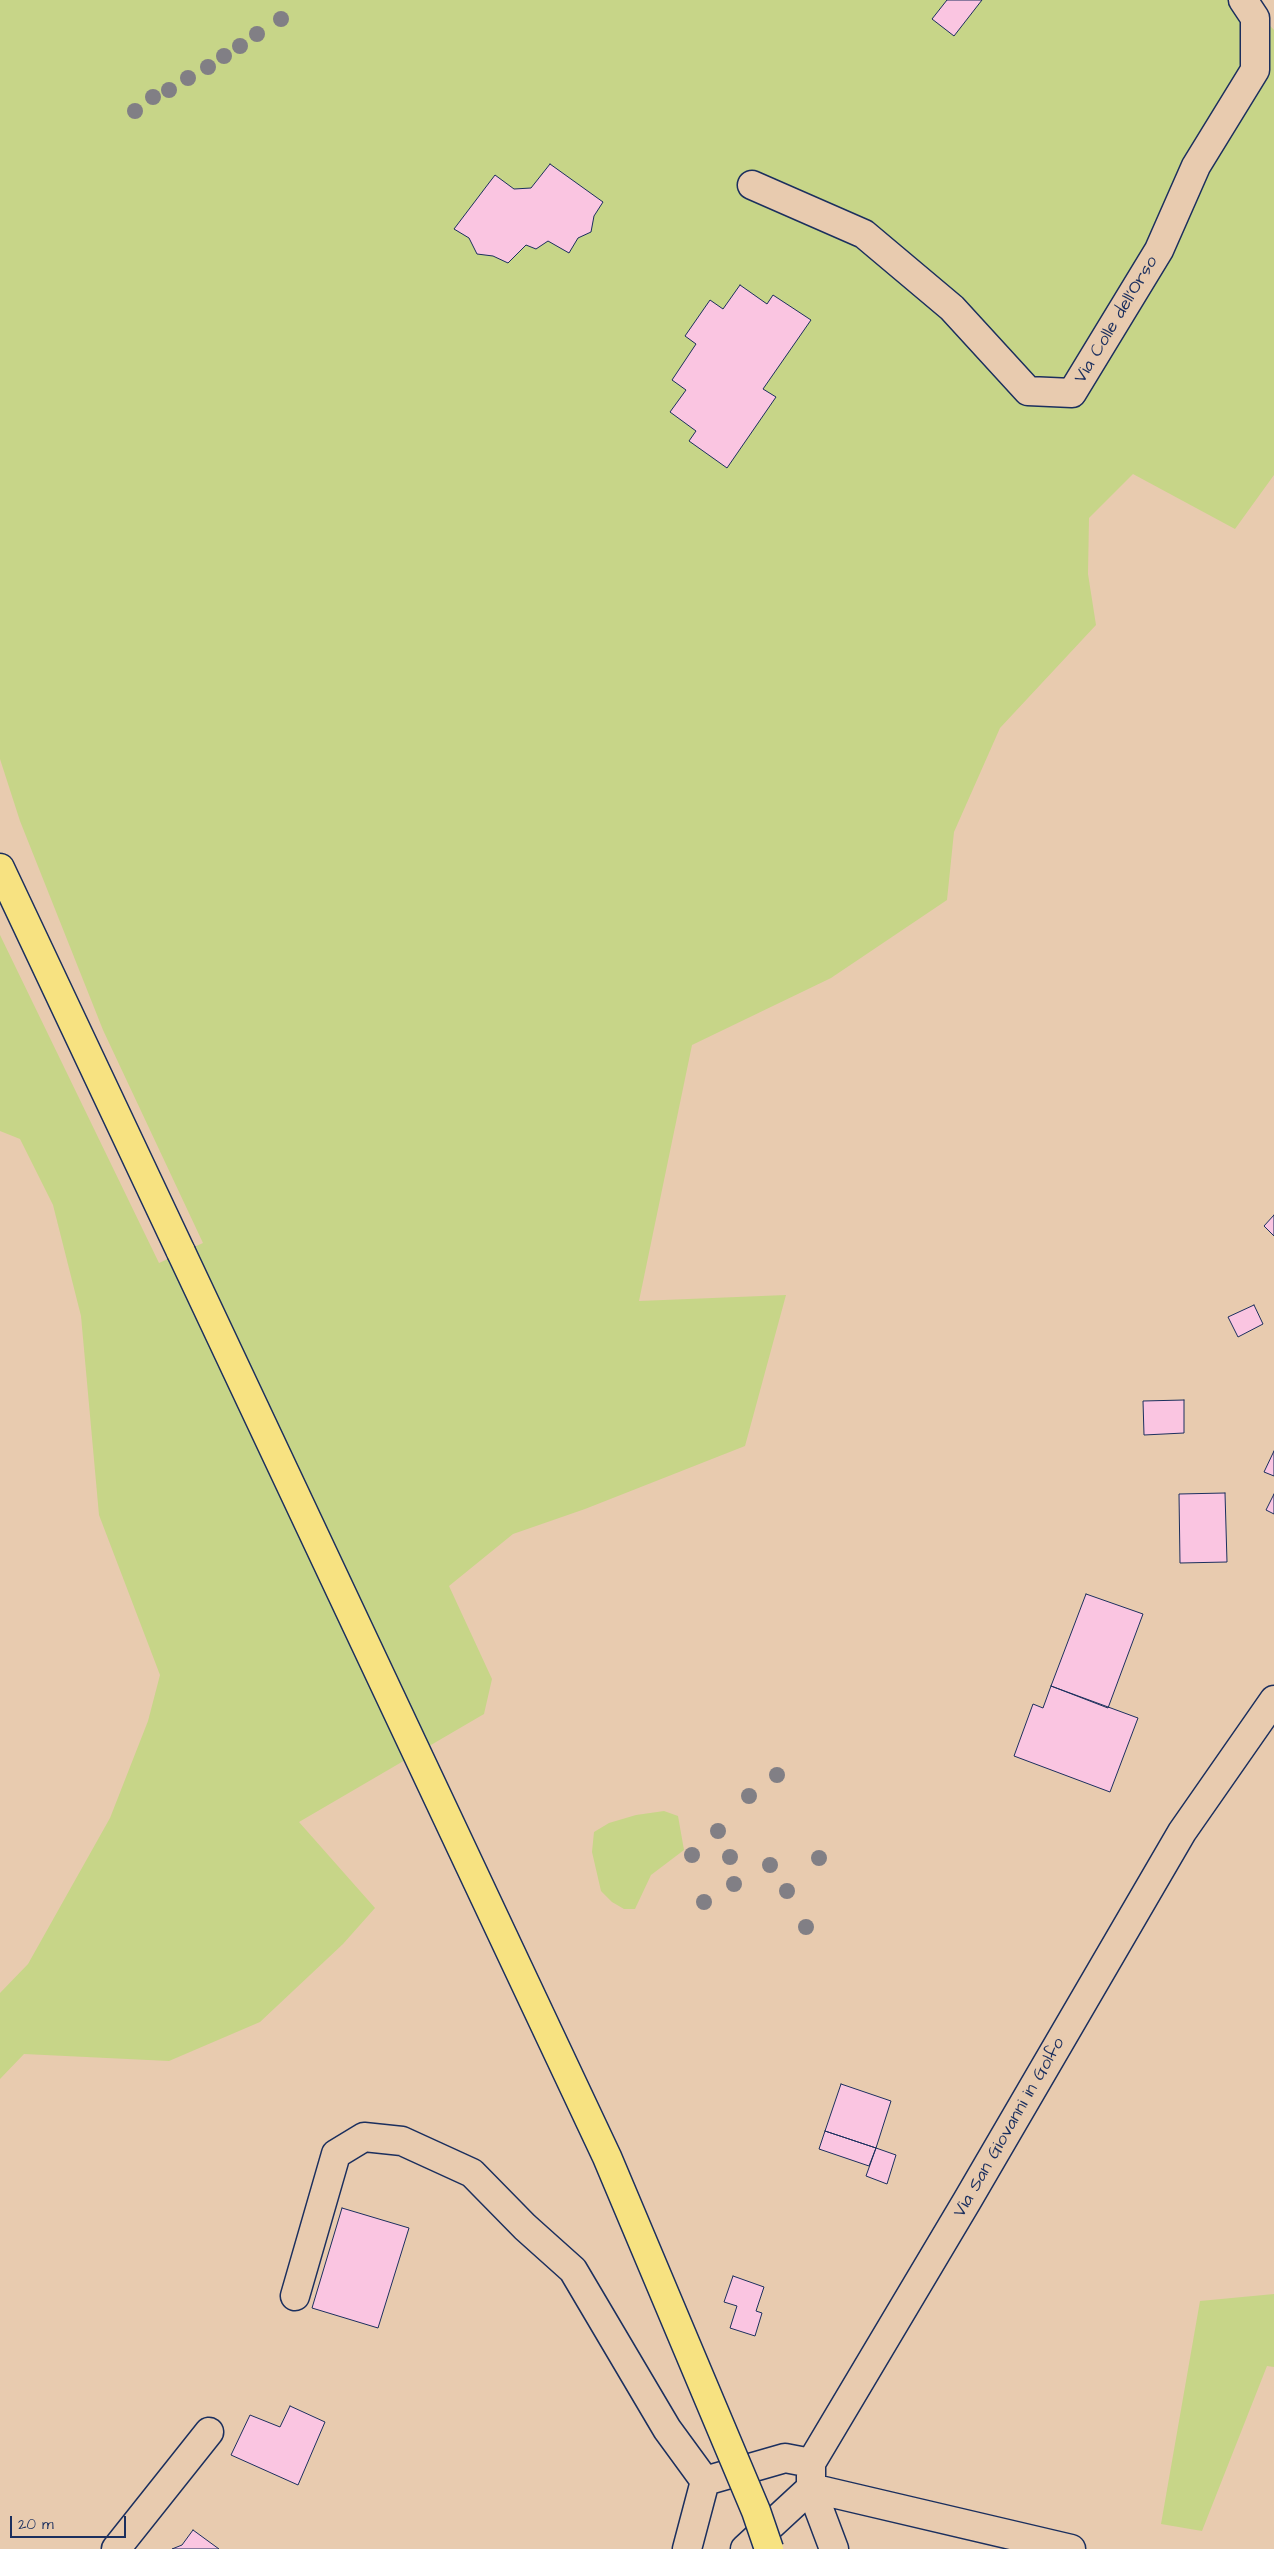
<!DOCTYPE html>
<style>
body{margin:0}
#map{position:relative;width:1274px;height:2549px;overflow:hidden;background:#e8cbaf;font-family:"Architects Daughter",sans-serif}
canvas{display:block}
.scale{position:absolute;left:10px;top:2516px;width:116px;height:22px;box-sizing:border-box;border:2px solid #1b2f5e;border-top:0;padding-left:6px;font-size:15px;line-height:18px;white-space:nowrap;color:#1b2f5e;-webkit-text-stroke:4px #e8cbaf;paint-order:stroke}
</style>
<div id="map">
<canvas width="1274" height="2549"></canvas>
<div class="scale">20 m</div>
</div>
<script>
const g = document.querySelector('canvas').getContext('2d');
g.lineJoin = 'round';
function paint(path, color) {
  g.fillStyle = color;
  g.fill(path, 'evenodd');
}
function poly(rows) {
  const path = new Path2D();
  for (const r of rows) {
    path.moveTo(r[0], r[1]);
    for (let i = 2; i < r.length; i += 2) path.lineTo(r[i], r[i + 1]);
  }
  return path;
}
function strokePath(path, color, width, dash) {
  g.strokeStyle = color;
  g.lineWidth = width;
  g.lineCap = dash ? 'butt' : 'round';
  g.setLineDash(dash || []);
  g.stroke(path);
}
function write(font, color, halo, rows, align = 'center') {
  g.font = font + ' "Architects Daughter",sans-serif';
  g.lineWidth = 4;
  g.setLineDash([]);
  g.textBaseline = 'middle';
  g.strokeStyle = halo;
  g.fillStyle = color;
  for (const [text, x, y, turn = 0] of rows) {
    g.save();
    g.translate(x, y);
    g.rotate((+turn || 0) * Math.PI / 180);
    g.textAlign = isNaN(turn) ? turn : align;
    if (halo) g.strokeText(text, 0, 0);
    g.fillText(text, 0, 0);
    g.restore();
  }
}
paint(poly([
 [0,0,1245,0,1274,30,1274,475,1235,529,1133,474,1089,518,1088,574,1096,625,1000,728,954,832,947,900,831,978,692,1045,639,1301,786,1295,745,1446,585,1509,513,1534,449,1586,492,1679,484,1714,299,1822,375,1908,343,1944,260,2022,169,2061,24,2054,0,2079,0,1993,28,1964,110,1818,148,1721,160,1675,99,1515,81,1316,53,1205,20,1139,0,1131,0,935,159,1263,203,1243,103,1030,20,821,0,759],
 [664,1811,678,1816,684,1850,651,1875,635,1909,624,1909,612,1902,601,1891,592,1852,594,1832,609,1823,636,1815],
 [1274,2294,1274,2367,1267,2366,1202,2531,1161,2524,1200,2301]
]), '#c7d588');
const building = poly([
 [947,0,982,0,954,36,932,19,947,0],
 [550,164,603,202,594,216,591,232,578,238,569,253,548,241,536,249,526,245,508,263,493,256,477,254,469,238,454,229,495,175,514,189,531,188,550,164],
 [740,285,767,304,773,295,811,320,763,389,776,397,727,468,689,441,696,431,670,412,686,390,672,380,696,344,685,336,710,300,723,309,740,285],
 [1274,1215,1274,1236,1264,1226,1274,1215],
 [1254,1305,1263,1324,1238,1337,1228,1317,1254,1305],
 [1184,1400,1184,1433,1144,1435,1143,1401,1184,1400],
 [1274,1451,1274,1476,1264,1472,1274,1451],
 [1225,1493,1227,1562,1180,1563,1179,1494,1225,1493],
 [1274,1494,1274,1514,1266,1510,1274,1494],
 [1086,1594,1143,1614,1108,1708,1051,1686,1086,1594],
 [1051,1686,1138,1718,1110,1792,1014,1756,1033,1704,1043,1708,1051,1686],
 [841,2084,891,2101,876,2148,825,2131,841,2084],
 [825,2131,876,2148,869,2166,819,2149,825,2131],
 [876,2148,896,2155,887,2184,866,2176,876,2148],
 [342,2208,409,2228,378,2328,312,2308,342,2208],
 [733,2276,764,2287,756,2311,762,2313,755,2336,730,2328,737,2306,724,2302,733,2276],
 [290,2406,325,2422,298,2485,231,2455,250,2415,280,2427,290,2406],
 [193,2530,219,2549,172,2549,182,2545,193,2530]
]);
paint(building, '#fac5e1');
strokePath(building, '#1b2f5e', 1);
const minor = poly([
 [752,185,864,234,952,308,1028,391,1072,393,1159,250,1196,166,1255,70,1255,18,1243,0],
 [295,2296,336,2154,364,2137,402,2141,472,2173,525,2227,573,2270,667,2429,705,2481,687,2549],
 [705,2481,785,2458,811,2463],
 [811,2488,1071,2549],
 [811,2488,834,2549],
 [116,2549,209,2432],
 [745,2549,811,2488,811,2463,967,2201,1182,1832,1274,1700]
]);
const major = poly([
 [0,868,181,1252]
]);
strokePath(minor, '#1b2f5e', 31);
strokePath(major, '#1b2f5e', 31);
strokePath(minor, '#e8cbaf', 28);
strokePath(major, '#f7e281', 28);
const majorBridge = poly([
 [181,1252,607,2157,756,2511,769,2549]
]);
strokePath(majorBridge, '#1b2f5e', 31, []);
strokePath(majorBridge, '#f7e281', 28);
g.fillStyle = '#817f85';
for (const [x, y] of [
 [281,19],
 [257,34],
 [240,46],
 [224,56],
 [208,67],
 [188,78],
 [169,90],
 [153,97],
 [135,111],
 [777,1775],
 [749,1796],
 [718,1831],
 [692,1855],
 [730,1857],
 [819,1858],
 [770,1865],
 [734,1884],
 [787,1891],
 [704,1902],
 [806,1927]
]) {
  g.beginPath();
  g.arc(x, y, 8, 0, 2 * Math.PI);
  g.fill();
}
write('18px', '#1b2f5e', '#e8cbaf', [
 ["Via Colle dell'Orso",1117,320,-59],
 ["Via San Giovanni in Golfo",1010,2128,-60]
]);
</script>
